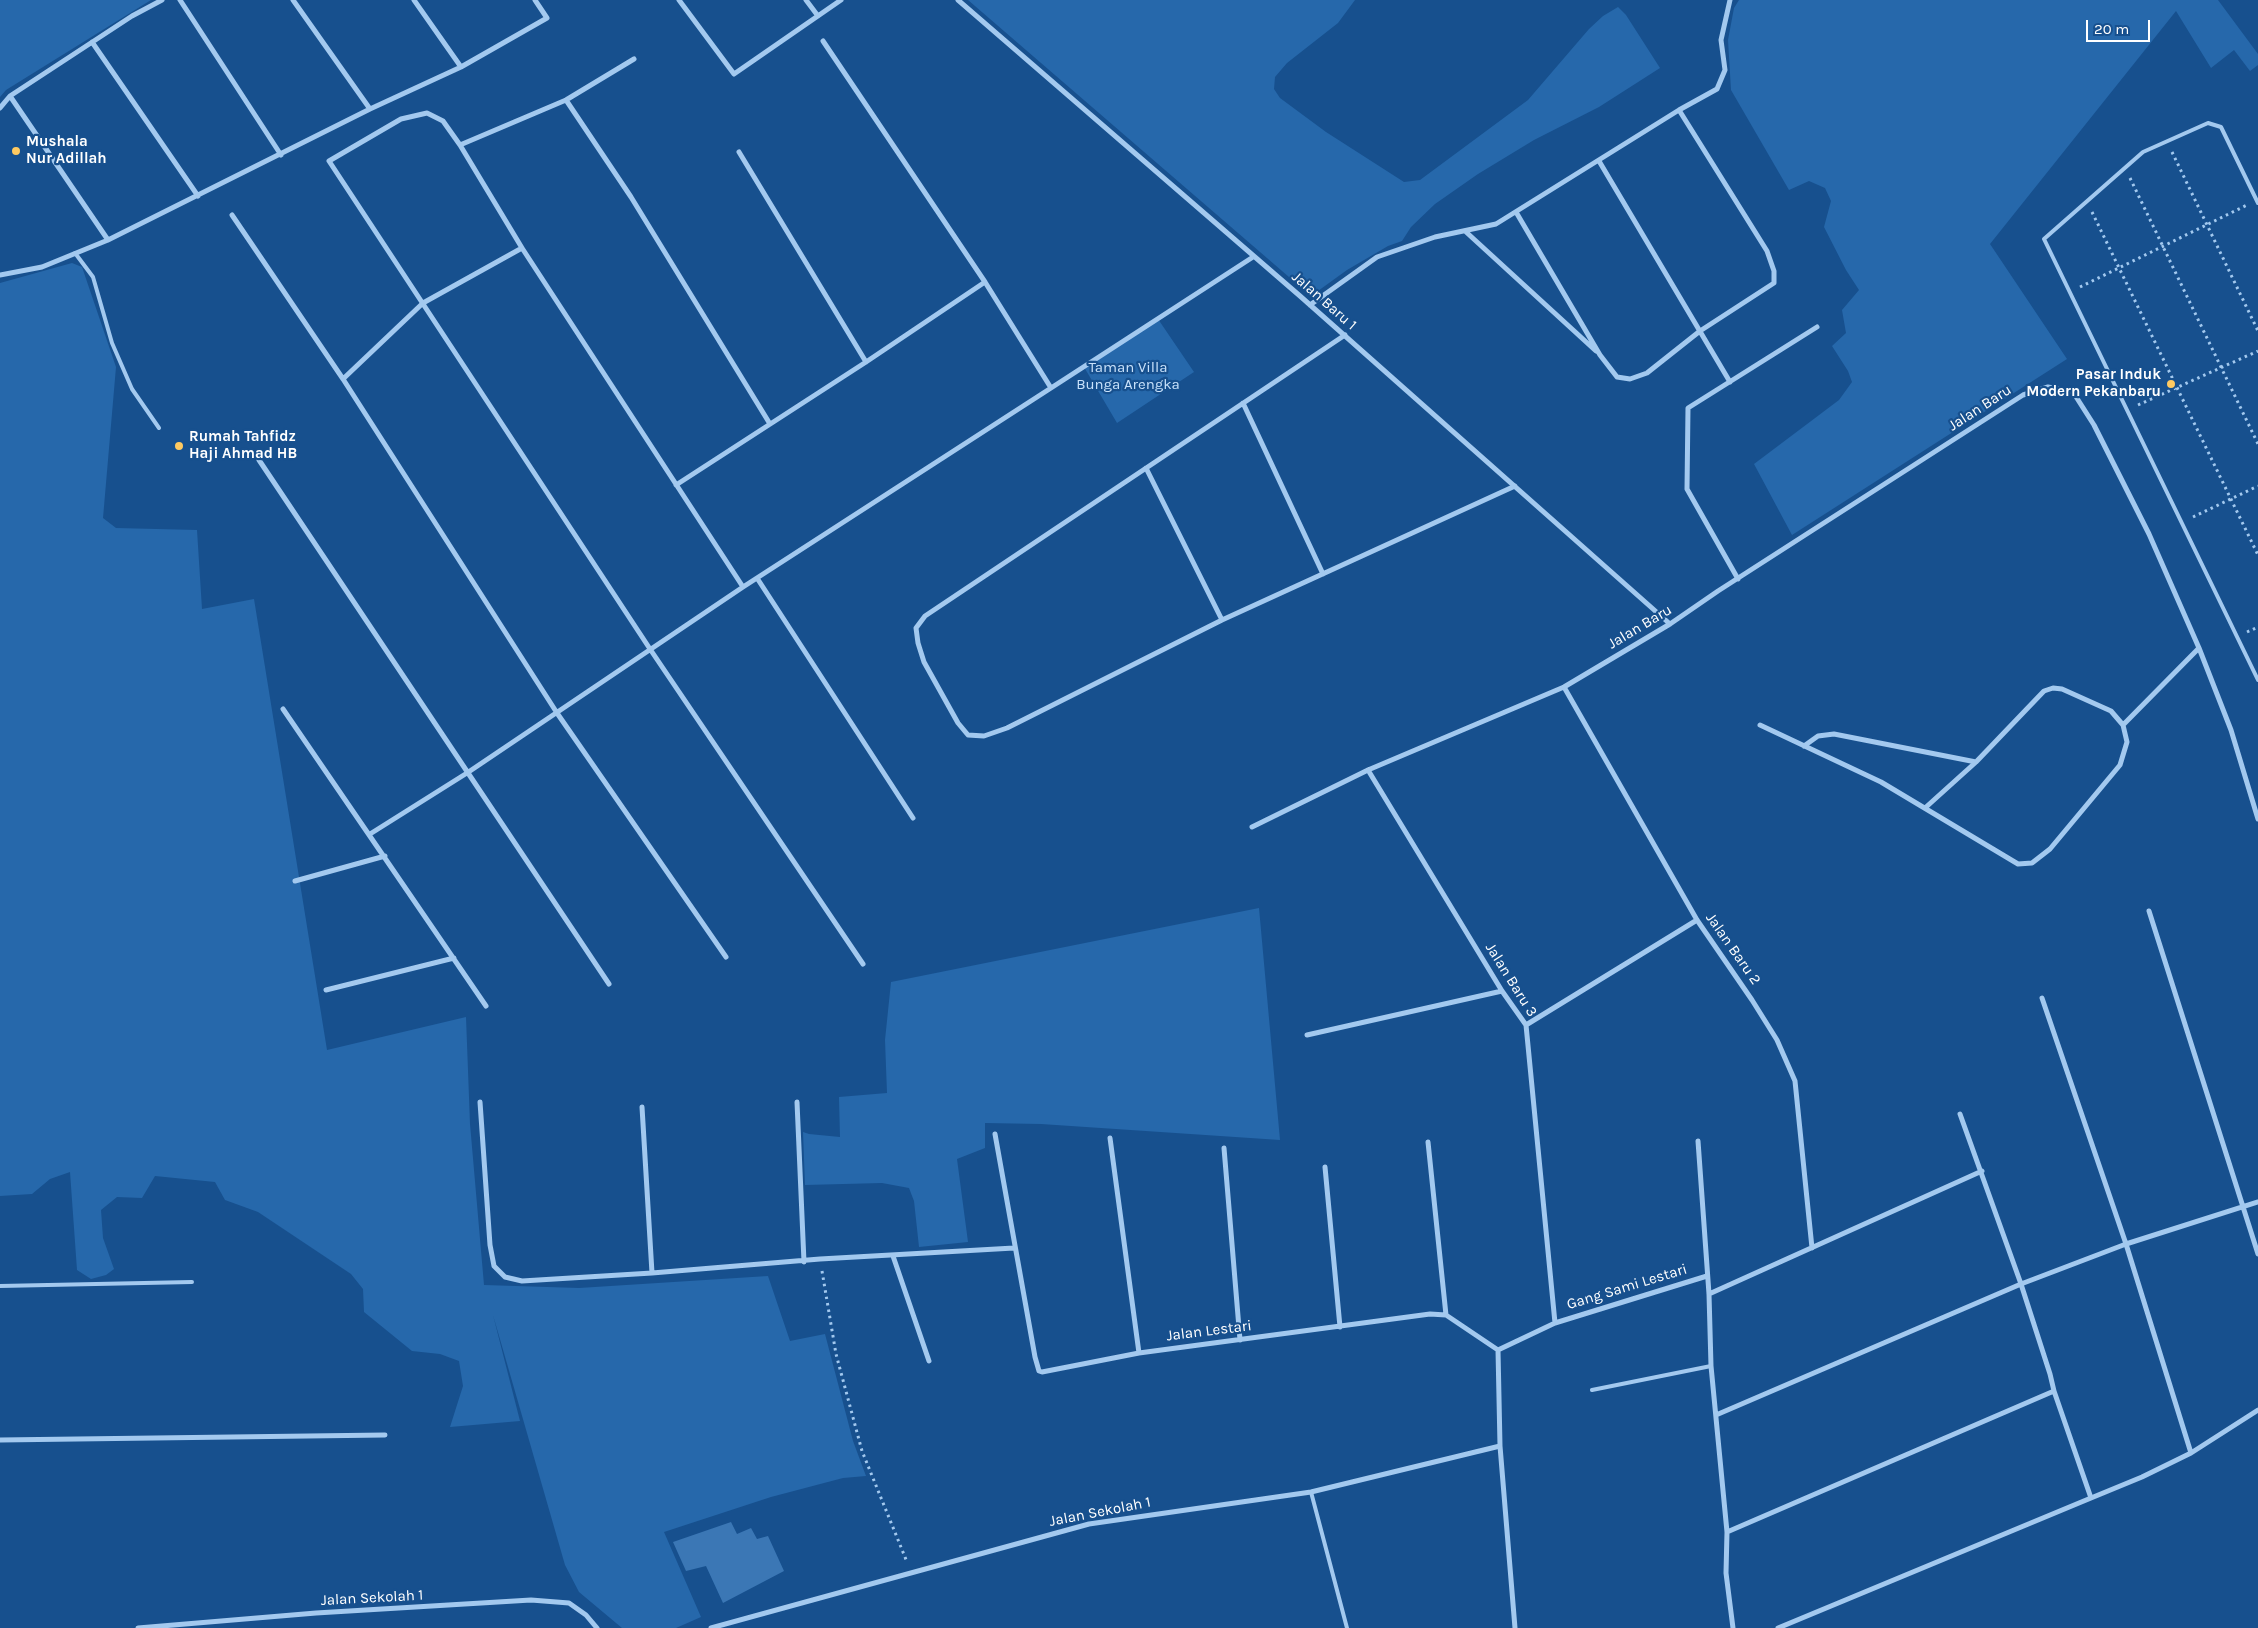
<!DOCTYPE html>
<style>
body{margin:0}
#map{position:relative;width:2258px;height:1628px;overflow:hidden;background:#17508e;font-family:Karla,sans-serif}
canvas{display:block}
.scale{position:absolute;left:2086px;top:20px;width:64px;height:22px;box-sizing:border-box;border:2px solid #fff;border-top:0;padding-left:6px;font-size:15px;line-height:18px;white-space:nowrap;color:#fff;-webkit-text-stroke:4px #17508e;paint-order:stroke}
</style>
<div id="map">
<canvas width="2258" height="1628"></canvas>
<div class="scale">20 m</div>
</div>
<script>
const g = document.querySelector('canvas').getContext('2d');
g.lineJoin = 'round';
function paint(path, color) {
  g.fillStyle = color;
  g.fill(path, 'evenodd');
}
function poly(rows) {
  const path = new Path2D();
  for (const r of rows) {
    path.moveTo(r[0], r[1]);
    for (let i = 2; i < r.length; i += 2) path.lineTo(r[i], r[i + 1]);
  }
  return path;
}
function strokePath(path, color, width, dash) {
  g.strokeStyle = color;
  g.lineWidth = width;
  g.lineCap = dash ? 'butt' : 'round';
  g.setLineDash(dash || []);
  g.stroke(path);
}
function write(font, color, halo, rows, align = 'center') {
  g.font = font + ' Karla,sans-serif';
  g.lineWidth = 4.5;
  g.setLineDash([]);
  g.textBaseline = 'middle';
  g.strokeStyle = halo;
  g.fillStyle = color;
  for (const [text, x, y, turn = 0] of rows) {
    g.save();
    g.translate(x, y);
    g.rotate((+turn || 0) * Math.PI / 180);
    g.textAlign = isNaN(turn) ? turn : align;
    if (halo) g.strokeText(text, 0, 0);
    g.fillText(text, 0, 0);
    g.restore();
  }
}
paint(poly([
 [0,0,151,0,6,90,0,97],
 [968,0,1355,0,1338,23,1287,63,1275,77,1274,89,1280,98,1326,132,1404,182,1420,180,1528,100,1589,29,1603,16,1618,7,1626,15,1660,68,1599,107,1534,140,1478,174,1435,204,1411,227,1402,241,1388,246,1347,270,1311,296],
 [1739,0,2218,0,2258,54,2258,65,2250,71,2234,50,2211,68,2176,11,1990,244,2067,359,1792,535,1754,464,1839,400,1852,382,1848,371,1832,346,1846,333,1842,310,1859,290,1846,270,1824,227,1831,201,1825,188,1809,181,1789,190,1731,90,1728,40,1734,8],
 [72,263,82,267,116,367,103,518,116,528,197,530,202,609,254,599,327,1050,466,1017,470,1124,484,1285,579,1288,768,1276,790,1341,825,1334,853,1441,866,1476,843,1478,771,1497,664,1532,701,1617,676,1628,622,1628,579,1592,565,1565,493,1315,520,1421,450,1427,463,1386,459,1361,440,1354,412,1351,364,1312,363,1289,351,1274,258,1212,225,1200,215,1182,155,1176,142,1198,117,1197,101,1210,103,1238,114,1269,106,1275,91,1279,77,1270,70,1172,50,1179,32,1194,0,1196,0,283],
 [1158,319,1194,372,1117,423,1084,367],
 [1259,908,1280,1140,1041,1124,985,1123,985,1148,957,1159,968,1242,919,1247,914,1201,909,1188,882,1183,805,1185,803,1132,809,1134,840,1137,839,1097,887,1093,885,1040,891,982]
]), '#2668ab');
paint(poly([
 [731,1522,737,1534,751,1528,757,1539,768,1536,784,1571,723,1603,706,1566,686,1571,673,1542]
]), '#3b77b5');
strokePath(poly([
 [2172,152,2258,331],
 [2130,178,2258,444],
 [2092,212,2258,555],
 [2080,287,2247,205],
 [2138,405,2258,351],
 [2193,517,2258,486],
 [2247,632,2258,627],
 [822,1271,836,1354,862,1451,907,1562]
]), '#a3c9ef', 3, [2.5, 4]);
strokePath(poly([
 [2258,203,2221,127,2208,123,2143,152,2044,239,2258,680],
 [75,253,93,277,112,343,132,389,159,428],
 [0,1286,192,1282],
 [1592,1390,1711,1366],
 [1311,1492,1347,1628]
]), '#a3c9ef', 4);
strokePath(poly([
 [180,0,281,155],
 [293,0,370,109],
 [414,0,461,67],
 [679,0,734,74,841,0],
 [806,0,818,16],
 [958,0,1300,296,1670,624],
 [92,42,198,196],
 [10,96,108,240],
 [566,100,631,197,770,424],
 [0,108,10,96,132,16,162,0],
 [460,145,566,100,634,59],
 [739,152,866,362],
 [1599,161,1730,382],
 [1516,212,1600,355,1617,377,1630,379,1647,373,1700,331,1774,283,1774,271,1767,251,1679,110],
 [232,215,343,379],
 [1465,231,1596,351],
 [522,248,423,303,343,379,557,713,726,957],
 [0,275,42,267,108,240,370,109,461,67,547,18,535,0],
 [1310,305,1377,257,1435,237,1496,224,1679,110,1717,89,1725,70,1721,40,1730,0],
 [1345,335,925,616,916,628,918,643,924,662,958,723,968,735,984,736,1007,728,1222,620,1515,486],
 [1051,388,1253,257],
 [1243,403,1323,574],
 [259,460,609,984],
 [1146,468,1222,620],
 [676,485,866,362,985,282],
 [757,578,913,818],
 [1738,579,1687,489,1688,408,1817,327],
 [743,587,522,248,460,145,443,121,427,113,401,119,329,161,650,649,863,964],
 [1564,687,1697,920,1752,1000,1777,1040,1795,1081,1812,1248],
 [283,709,486,1006],
 [1760,725,1881,782,2018,864,2032,863,2050,849,2120,765,2127,742,2123,725],
 [1804,746,1818,736,1834,734,1976,762,2044,691,2053,688,2062,689,2111,711,2123,725,2199,648],
 [1368,770,1502,991,1526,1025,1555,1323],
 [1925,808,1976,762],
 [1252,827,1368,770,1564,687,1670,624,1718,591,2023,395,2048,387,2073,392,2094,425,2149,534,2199,648,2231,730,2258,819],
 [370,834,467,773,743,587,1051,388,985,282,823,41],
 [295,881,385,856],
 [2149,911,2258,1254],
 [326,990,454,958],
 [2042,998,2126,1244,2191,1453],
 [1526,1025,1697,920],
 [1307,1035,1502,991],
 [480,1102,490,1245,494,1266,505,1277,522,1281,652,1273,820,1259,1014,1248],
 [797,1102,804,1262],
 [642,1107,652,1273],
 [995,1134,1035,1357,1039,1371,1042,1372,1139,1353,1430,1314,1446,1315,1498,1350],
 [1110,1138,1139,1353],
 [1698,1141,1709,1294,1711,1366,1727,1532,1726,1573,1733,1628],
 [1428,1142,1446,1315],
 [1224,1148,1240,1340],
 [1325,1167,1340,1327],
 [893,1256,929,1361],
 [1709,1294,1982,1171],
 [1716,1415,2021,1284,2126,1244,2258,1202],
 [0,1440,385,1435],
 [2091,1498,2142,1477,2191,1453,2258,1410],
 [1727,1532,2054,1391],
 [138,1628,316,1613,531,1600,569,1603,586,1615,597,1628],
 [711,1628,1089,1524,1311,1492,1500,1446],
 [1515,1628,1500,1446,1498,1350,1555,1323,1707,1276],
 [1778,1628,2091,1498,2054,1391,2050,1374,2021,1284,1960,1114]
]), '#a3c9ef', 5);
for (const [x, y, r, color] of [
 [16,151,5,"#ffca61"],
 [2171,384,5,"#ffca61"],
 [179,446,5,"#ffca61"]
]) {
  const dot = new Path2D();
  dot.arc(x, y, r, 0, 2 * Math.PI);
  g.fillStyle = color;
  g.fill(dot);
  strokePath(dot, '#17508e', 2);
}
write('bold 15px', '#fff', '#17508e', [
 ["Mushala",26,142],
 ["Nur Adillah",26,159],
 ["Pasar Induk",2161,375,"right"],
 ["Modern Pekanbaru",2161,392,"right"],
 ["Rumah Tahfidz",189,437],
 ["Haji Ahmad HB",189,454]
], 'left');
write('15px', '#fff', '#17508e', [
 ["Jalan Baru 1",1324,301,41],
 ["Jalan Baru",1980,408,-33],
 ["Jalan Baru",1640,627,-31],
 ["Jalan Baru 2",1733,949,55],
 ["Jalan Baru 3",1511,980,58],
 ["Gang Sami Lestari",1627,1287,-17],
 ["Jalan Lestari",1209,1331,-7],
 ["Jalan Sekolah 1",1100,1512,-11],
 ["Jalan Sekolah 1",372,1598,-3]
]);
write('15px', '#c9e2fb', '#17508e', [
 ["Taman Villa",1128,368],
 ["Bunga Arengka",1128,385]
]);
</script>
